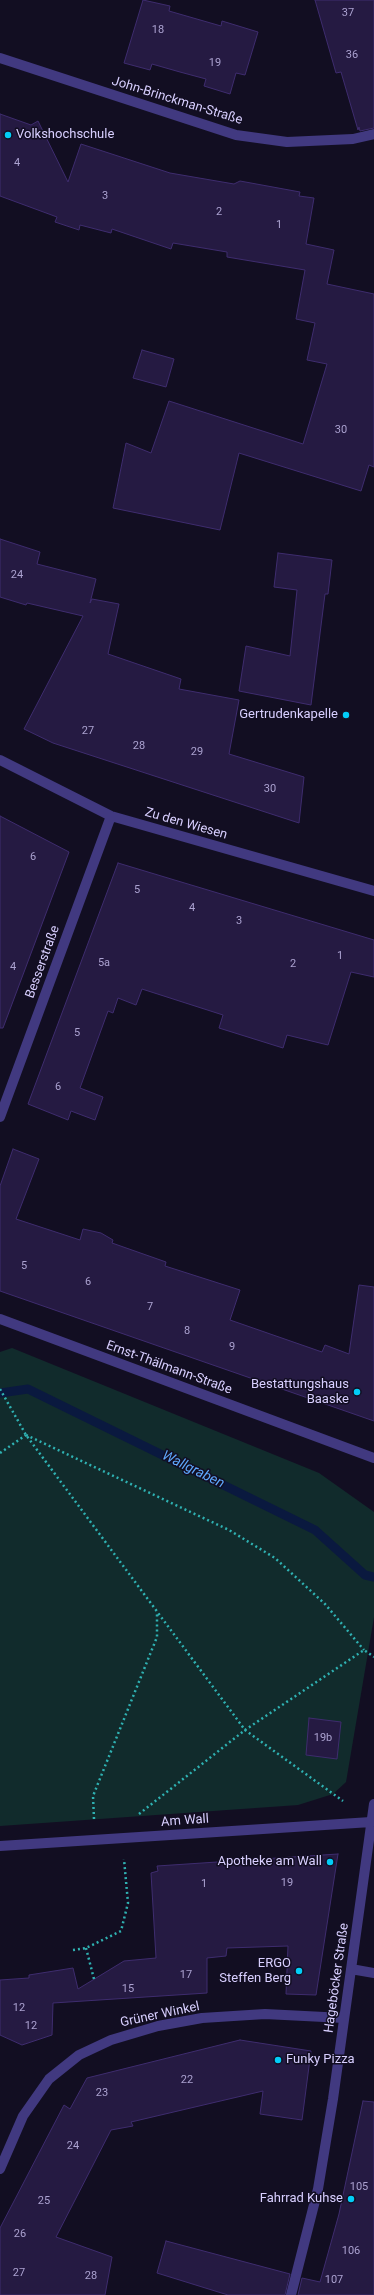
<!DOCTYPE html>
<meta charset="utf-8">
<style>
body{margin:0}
canvas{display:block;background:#120e22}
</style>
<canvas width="374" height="2295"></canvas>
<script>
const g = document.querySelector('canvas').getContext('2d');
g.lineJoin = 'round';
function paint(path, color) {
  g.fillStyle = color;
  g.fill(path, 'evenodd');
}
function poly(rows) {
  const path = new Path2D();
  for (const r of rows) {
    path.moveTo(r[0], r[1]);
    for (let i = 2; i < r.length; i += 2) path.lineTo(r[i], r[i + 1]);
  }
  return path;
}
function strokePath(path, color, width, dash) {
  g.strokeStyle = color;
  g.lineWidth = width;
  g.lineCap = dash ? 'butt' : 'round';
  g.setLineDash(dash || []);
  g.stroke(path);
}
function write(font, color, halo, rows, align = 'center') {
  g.font = font + ' Roboto,sans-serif';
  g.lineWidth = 3;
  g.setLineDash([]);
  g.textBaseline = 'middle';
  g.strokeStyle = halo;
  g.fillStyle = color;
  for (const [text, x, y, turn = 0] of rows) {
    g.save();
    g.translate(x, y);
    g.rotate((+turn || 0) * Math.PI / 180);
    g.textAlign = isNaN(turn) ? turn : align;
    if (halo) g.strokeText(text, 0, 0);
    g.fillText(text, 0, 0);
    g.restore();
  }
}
paint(poly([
 [12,1348,319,1473,374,1512,374,1617,346,1782,333,1794,298,1805,0,1826,0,1352]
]), '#112b2c');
strokePath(poly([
 [0,1393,28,1389,315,1530,365,1575,374,1577]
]), '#0a193f', 9);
const building = poly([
 [143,0,170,6,169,11,221,26,222,21,258,32,245,75,236,73,230,94,204,86,206,79,180,72,152,64,150,70,124,63,143,0],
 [315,0,374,0,374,128,360,131,359,127,358,130,341,72,336,73,315,0],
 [0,114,31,125,38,121,68,182,81,144,170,173,234,184,240,181,300,192,299,196,314,198,306,244,334,250,327,284,374,294,374,467,369,465,361,491,239,453,220,530,113,508,126,443,151,453,169,401,303,444,327,364,307,360,315,323,296,319,305,270,227,257,227,252,173,243,171,249,112,229,111,233,80,225,79,230,55,222,57,217,0,196,0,114],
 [142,350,174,359,166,387,133,378,142,350],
 [0,539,40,552,37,564,96,579,90,603,92,599,119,604,108,654,181,679,179,689,239,700,229,754,304,777,299,823,53,743,24,729,83,616,27,603,26,605,0,597,0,539],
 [278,553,332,560,328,594,325,594,311,705,239,691,246,646,290,656,297,590,274,587,278,553],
 [0,816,69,852,3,1028,0,1028,0,816],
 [118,863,374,940,374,977,351,972,328,1045,287,1035,283,1048,219,1028,223,1015,142,989,136,1005,118,998,113,1013,108,1011,80,1088,103,1097,95,1120,71,1111,68,1120,28,1104,118,863],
 [13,1149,39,1159,16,1219,80,1240,83,1229,101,1233,113,1240,112,1243,166,1262,165,1266,240,1290,230,1320,322,1352,325,1345,349,1354,359,1285,374,1287,374,1421,0,1291,0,1186,13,1149],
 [309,1718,341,1722,337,1759,306,1755,309,1718],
 [338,1854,316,1995,286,1994,288,1946,227,1948,226,1956,207,1958,207,1993,53,2003,52,2035,22,2045,0,2035,0,1980,29,1978,29,1975,73,1968,78,1989,124,1961,156,1958,151,1873,158,1871,157,1866,338,1854],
 [240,2040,311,2051,302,2120,260,2114,263,2091,131,2122,133,2126,111,2130,56,2237,112,2257,105,2295,0,2295,0,2228,64,2105,70,2109,87,2078,240,2040],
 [363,2101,374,2102,374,2295,298,2295,302,2278,320,2282,339,2214,363,2101],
 [166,2241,290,2274,285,2295,228,2295,157,2273,166,2241]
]);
paint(building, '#251a42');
strokePath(building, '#3e2c6e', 1);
strokePath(poly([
 [0,1389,26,1435,245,1730,343,1801],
 [26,1435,229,1530,275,1558,325,1604,364,1650],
 [0,1453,26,1435],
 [139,1814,245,1730,364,1650,374,1657],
 [94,1819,93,1796,157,1637,157,1612],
 [86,1948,94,1979],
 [73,1950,86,1948,121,1931,128,1903,124,1859]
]), '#2fb1b2', 2.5, [2, 3]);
strokePath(poly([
 [0,58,236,135,287,142,353,139,374,134],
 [0,760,111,816,374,891],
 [0,1117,111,816],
 [0,1319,374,1458],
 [0,1846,371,1822],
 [351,1969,374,1973],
 [0,2169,23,2116,49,2079,79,2055,111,2040,158,2026,202,2018,265,2014,344,2018],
 [291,2295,318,2189,333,2099,374,1804]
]), '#413980', 10);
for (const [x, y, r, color] of [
 [8,135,4,"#02cdf7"],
 [346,715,4,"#02cdf7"],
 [357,1392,4,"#02cdf7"],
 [330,1862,4,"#02cdf7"],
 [299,1971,4,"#02cdf7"],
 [278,2060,4,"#02cdf7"],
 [351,2199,4,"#02cdf7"]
]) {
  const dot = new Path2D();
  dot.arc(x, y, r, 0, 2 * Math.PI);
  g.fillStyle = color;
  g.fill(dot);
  strokePath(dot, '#120e22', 1.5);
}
write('11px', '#aba2d0', null, [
 ["37",348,13],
 ["18",158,30],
 ["36",352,55],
 ["19",215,63],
 ["4",17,163],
 ["3",105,196],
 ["2",219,212],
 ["1",279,225],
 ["30",341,430],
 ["24",17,575],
 ["27",88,731],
 ["28",139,746],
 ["29",197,752],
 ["30",270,789],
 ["6",33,857],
 ["5",137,890],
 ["4",192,908],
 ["3",239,921],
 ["1",340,956],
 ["5a",104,963],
 ["2",293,964],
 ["4",13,967],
 ["5",77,1033],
 ["6",58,1087],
 ["5",24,1266],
 ["6",88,1282],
 ["7",150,1307],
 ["8",187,1331],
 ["9",232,1347],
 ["19b",323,1738],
 ["19",287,1883],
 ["1",204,1884],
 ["17",186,1975],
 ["15",128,1989],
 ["12",19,2008],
 ["12",31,2026],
 ["22",187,2080],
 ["23",102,2093],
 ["24",73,2146],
 ["105",359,2187],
 ["25",44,2201],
 ["26",20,2234],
 ["106",351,2251],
 ["27",19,2273],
 ["28",91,2276],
 ["107",334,2280]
]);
write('13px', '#d8cfff', '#120e22', [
 ["John-Brinckman-Straße",177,101,17],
 ["Zu den Wiesen",186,824,16],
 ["Besserstraße",43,962,-70],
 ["Ernst-Thälmann-Straße",169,1368,20],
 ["Am Wall",185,1821,-4],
 ["Hageböcker Straße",337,1978,-82],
 ["Grüner Winkel",160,2015,-12]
]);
write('13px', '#d8cfff', '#120e22', [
 ["Volkshochschule",16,135,"left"],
 ["Gertrudenkapelle",338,715],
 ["Bestattungshaus",349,1385],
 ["Baaske",349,1400],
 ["Apotheke am Wall",322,1862],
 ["ERGO",291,1964],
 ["Steffen Berg",291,1979],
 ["Funky Pizza",286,2060,"left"],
 ["Fahrrad Kuhse",343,2199]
], 'right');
write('italic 14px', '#5ea8fd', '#120e22', [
 ["Wallgraben",193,1470,26]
]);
</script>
